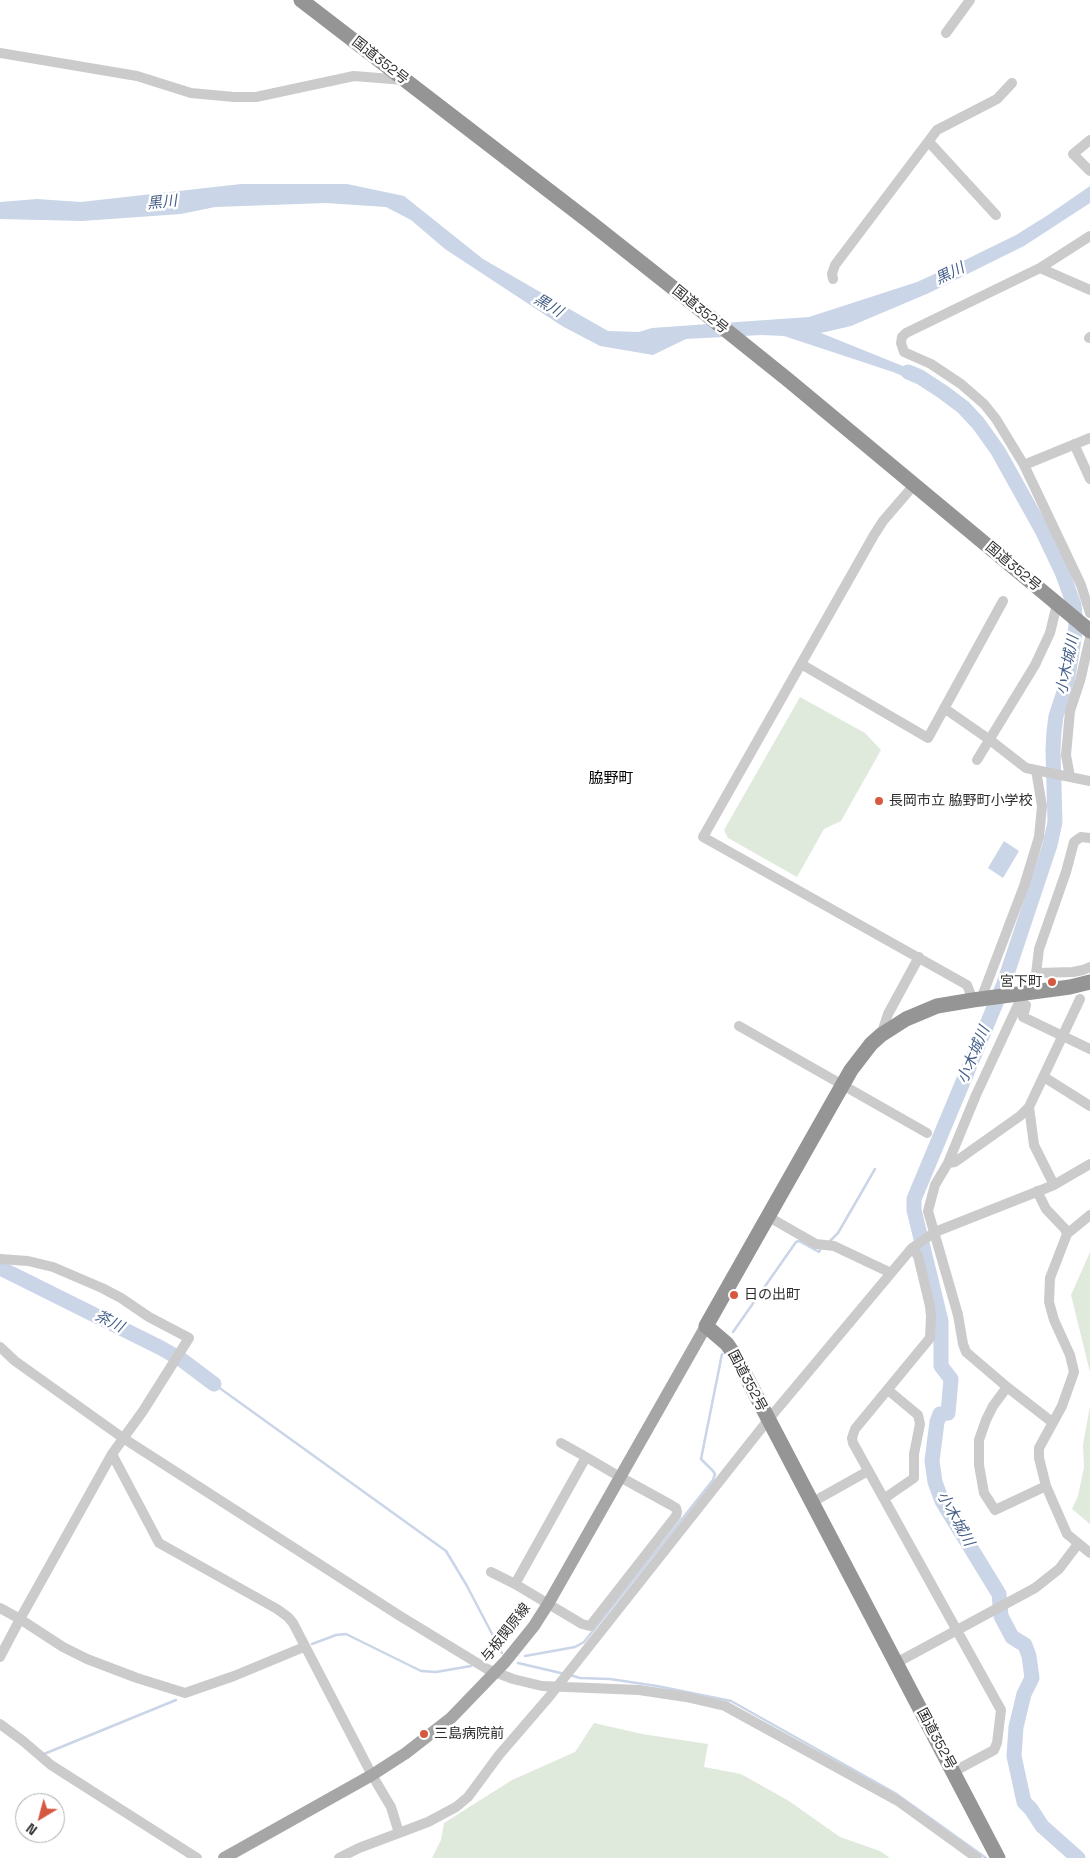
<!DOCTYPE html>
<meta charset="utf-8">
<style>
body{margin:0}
#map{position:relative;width:1090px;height:1858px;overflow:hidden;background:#fff;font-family:"Space Grotesk",sans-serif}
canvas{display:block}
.north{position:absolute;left:15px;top:1793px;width:50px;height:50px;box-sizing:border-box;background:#fff;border:1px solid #ababab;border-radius:50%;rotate:217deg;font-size:14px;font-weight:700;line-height:20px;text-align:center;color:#2e2e2e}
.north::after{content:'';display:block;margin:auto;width:18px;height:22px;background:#d5583f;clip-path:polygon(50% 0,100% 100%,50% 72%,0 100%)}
</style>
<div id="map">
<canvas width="1090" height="1858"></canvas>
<div class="north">N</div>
</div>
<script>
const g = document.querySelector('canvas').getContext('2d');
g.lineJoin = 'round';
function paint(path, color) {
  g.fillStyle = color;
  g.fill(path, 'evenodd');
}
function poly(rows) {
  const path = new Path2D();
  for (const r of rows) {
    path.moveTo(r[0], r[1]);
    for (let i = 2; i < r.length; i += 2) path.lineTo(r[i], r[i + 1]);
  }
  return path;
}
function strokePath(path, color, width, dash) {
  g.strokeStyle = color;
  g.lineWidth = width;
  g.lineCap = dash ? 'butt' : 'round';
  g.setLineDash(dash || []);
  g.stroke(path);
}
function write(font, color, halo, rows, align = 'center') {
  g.font = font + ' "Space Grotesk","Noto Sans JP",sans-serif';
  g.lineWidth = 5;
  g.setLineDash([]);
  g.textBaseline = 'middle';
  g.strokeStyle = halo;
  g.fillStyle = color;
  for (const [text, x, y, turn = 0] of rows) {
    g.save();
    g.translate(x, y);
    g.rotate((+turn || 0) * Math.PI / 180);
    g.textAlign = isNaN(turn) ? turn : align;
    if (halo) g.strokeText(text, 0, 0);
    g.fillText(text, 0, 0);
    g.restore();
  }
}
paint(poly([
 [800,697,865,733,881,750,841,821,824,829,797,877,728,838,724,830],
 [1090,1252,1090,1372,1071,1295],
 [1090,1406,1090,1524,1072,1509,1078,1496,1084,1467,1083,1445],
 [594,1723,642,1734,708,1744,704,1767,741,1774,789,1801,840,1837,880,1851,890,1858,432,1858,441,1840,444,1823,512,1780,575,1752]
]), '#e0eadc');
paint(poly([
 [241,184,347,184,404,196,483,259,573,311,608,331,639,332,652,328,809,317,917,282,965,260,1016,235,1048,215,1090,186,1090,203,1024,246,929,293,851,326,821,333,930,377,924,385,893,372,784,336,762,335,686,339,653,355,600,346,562,326,445,249,411,220,386,207,326,203,215,207,181,214,82,221,0,219,0,202,37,199,81,202],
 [1004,841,1019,851,1003,878,988,868]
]), '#cad5e8');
strokePath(poly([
 [829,1242,838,1233,875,1169],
 [733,1332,796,1242,799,1241,819,1252,820,1250],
 [214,1384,446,1551,467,1586,502,1653],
 [312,1644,336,1635,346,1634,421,1671,436,1672,471,1666],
 [525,1656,575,1647,584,1642,713,1480,715,1474,713,1471,701,1459,722,1354],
 [518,1663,565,1674],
 [570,1675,580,1678,610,1679,657,1686,731,1701,895,1793,986,1858],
 [44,1754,176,1700]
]), '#cad5e8', 2.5);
strokePath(poly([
 [908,372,920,377,943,392,963,407,978,423,998,451,1042,530,1062,572,1074,605,1076,626,1067,683,1056,716,1054,732,1053,750,1055,822,1050,845,1003,986,914,1199,914,1210,941,1321,941,1366,951,1379,948,1413,940,1414,937,1422,932,1461,935,1482,942,1501,999,1594,1001,1616,1012,1637,1025,1645,1029,1656,1032,1678,1024,1694,1016,1727,1014,1756,1024,1802,1031,1809,1042,1826,1078,1858],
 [0,1268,161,1348,182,1360,214,1384]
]), '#cad5e8', 15);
strokePath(poly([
 [946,33,970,0],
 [0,53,137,76,191,93,234,97,256,97,354,76,404,80],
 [1090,140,1073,154,1090,171],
 [929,142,996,215],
 [1090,236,1040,268,906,333,902,337,901,343,904,352,931,364,961,384,984,404,996,419,1024,465,1081,585,1090,613],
 [1040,268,1090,290],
 [833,279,832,274,835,265,937,130,997,99,1012,83],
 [1089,338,1090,337],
 [1074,444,1090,479],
 [1024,465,1090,438],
 [914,485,883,521,874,535,703,837,967,985,973,1000],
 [801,664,928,738,1003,601],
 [944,708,990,740,1026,768,1090,781],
 [977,760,1035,665,1050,633,1057,604],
 [1070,777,1066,755,1070,711,1080,681,1090,638],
 [1037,973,1073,972,1083,970,1090,967],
 [1035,982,1039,949,1066,872,1074,842,1081,837,1090,838],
 [1023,994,976,1095,948,1163,935,1185,928,1211,958,1315,963,1344,966,1352,1007,1387,1052,1422],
 [981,999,1024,886,1039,837,1042,806,1036,770],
 [1026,1005,1023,1017,1090,1049],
 [739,1026,927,1133],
 [881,1035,888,1014,919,957],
 [1044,1077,1090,1106],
 [1029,1107,1034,1145,1054,1185],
 [948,1163,955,1162,1020,1116,1029,1107,1080,999],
 [1037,1191,1046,1209,1065,1229,1067,1234],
 [1090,1215,1067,1234,1050,1278,1049,1302,1054,1320,1070,1355,1074,1372,1062,1406,1039,1448,1039,1458,1046,1486,1067,1534,1090,1553],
 [767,1216,816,1244,834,1246,891,1273],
 [912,1248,918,1256,930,1306,931,1316,930,1338,855,1429,852,1438,853,1443,1001,1710,997,1743,994,1750,953,1772],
 [0,1259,28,1261,53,1267,102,1288,121,1298,149,1317,189,1338,143,1411,112,1454,20,1619,0,1608],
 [0,1347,15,1361,123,1438,400,1616,487,1669,513,1679,542,1686,639,1690,686,1697,725,1706,898,1801,977,1858],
 [1007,1387,993,1406,986,1420,979,1440,979,1465,984,1493,995,1510,1046,1486],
 [561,1443,586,1457,620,1477,671,1505,676,1508,677,1512,676,1516,590,1626,582,1624,515,1584,586,1457],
 [112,1454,159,1543,277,1609,288,1617,293,1623,372,1775,391,1807,399,1833],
 [885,1498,914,1478,914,1454,920,1424,918,1415,888,1390],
 [811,1503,868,1471],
 [491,1572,515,1584],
 [0,1657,20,1619,63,1647,87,1659,137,1678,185,1693,234,1676,304,1647],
 [896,1663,1035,1588,1059,1569,1078,1544],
 [0,1724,23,1741,51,1765,197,1858],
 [339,1858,359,1848,428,1822,456,1807,468,1797,499,1755,549,1697,768,1420,912,1248,935,1232,1054,1185,1090,1164]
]), '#cbcbcb', 10);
strokePath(poly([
 [224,1858,372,1775,406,1753,451,1718,505,1662,534,1626,548,1604,706,1326]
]), '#a6a6a6', 12);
strokePath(poly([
 [301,0,591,223,691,302,787,379,1090,631],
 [998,1858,737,1359,727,1344,706,1326,851,1070,871,1044,881,1035,906,1019,937,1006,973,1000,1070,987,1090,982]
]), '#959595', 15);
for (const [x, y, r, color] of [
 [879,801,5,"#d5583f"],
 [1052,982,5,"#d5583f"],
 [734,1295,5,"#d5583f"],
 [424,1734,5,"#d5583f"]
]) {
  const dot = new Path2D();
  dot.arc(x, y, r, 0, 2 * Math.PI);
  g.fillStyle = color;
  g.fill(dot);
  strokePath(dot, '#fff', 2);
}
write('14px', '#2e2e2e', '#fff', [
 ["国道352号",380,61,38],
 ["国道352号",700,310,39],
 ["国道352号",1013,567,40],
 ["国道352号",747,1381,62],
 ["与板関原線",506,1633,-52],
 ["国道352号",936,1739,62]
]);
write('14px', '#2e2e2e', '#fff', [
 ["長岡市立 脇野町小学校",889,801],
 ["宮下町",1042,982,"right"],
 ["日の出町",744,1295],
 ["三島病院前",434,1734]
], 'left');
write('italic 15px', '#435d88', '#fff', [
 ["黒川",162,203,-6],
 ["黒川",950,274,-26],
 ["黒川",548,306,31],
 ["小木城川",1068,665,-78],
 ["小木城川",974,1055,-67],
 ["茶川",109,1322,26],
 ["小木城川",955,1519,61]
]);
write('15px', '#000', '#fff', [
 ["脇野町",611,779]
]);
</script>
